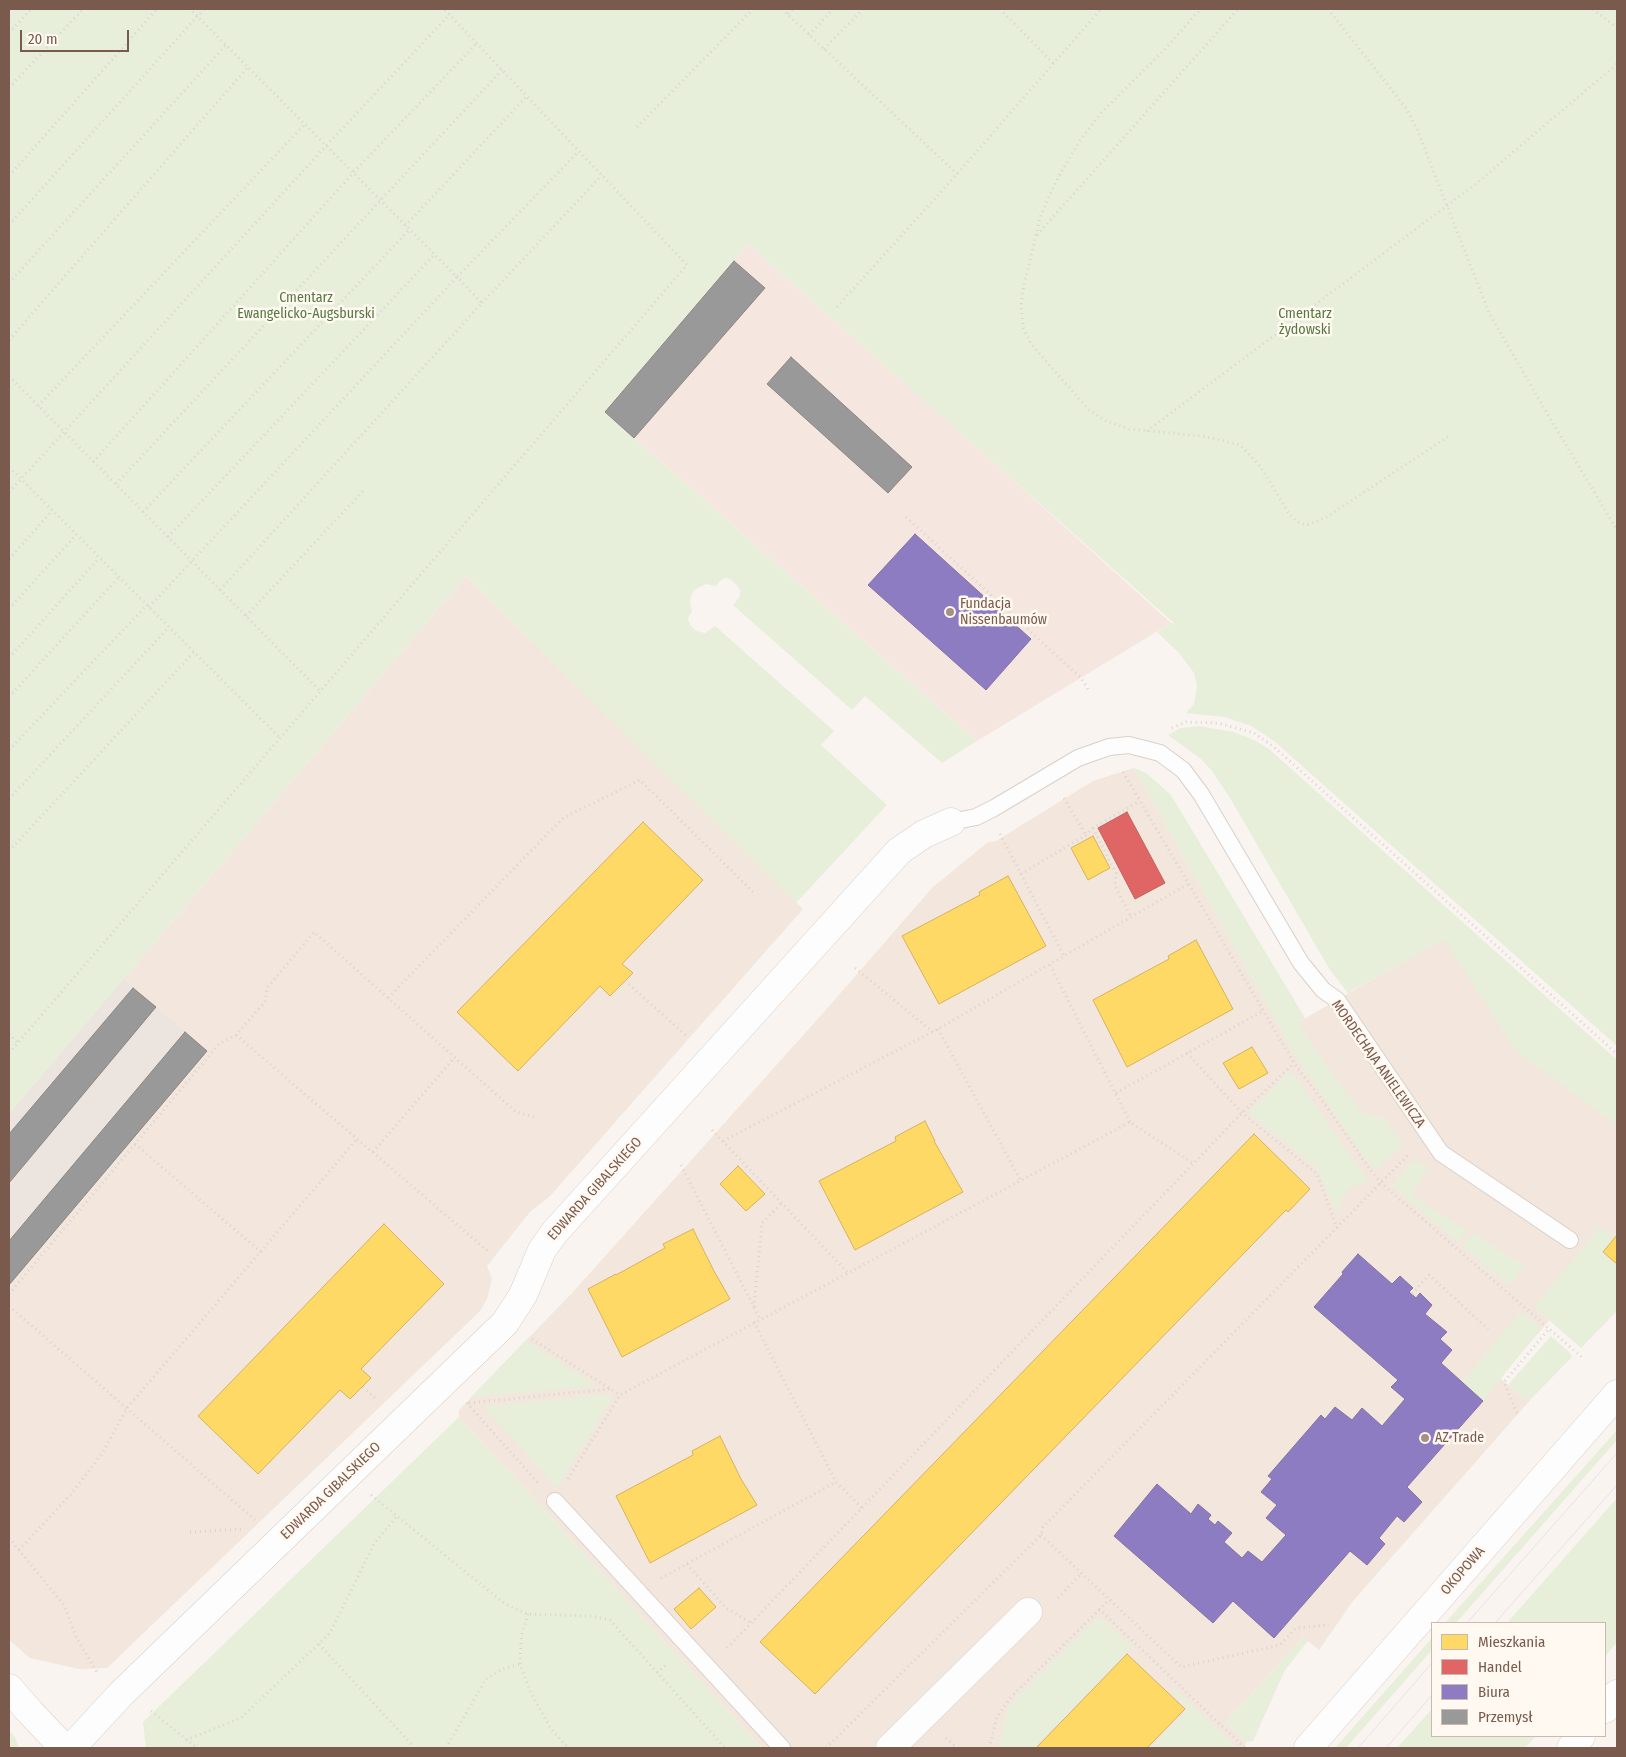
<!DOCTYPE html>
<meta charset="utf-8">
<style>
body{margin:0}
#map{position:relative;width:1626px;height:1757px;overflow:hidden;background:#f9f4ef;font-family:"Fira Sans Condensed",sans-serif}
canvas{display:block}
.frame{position:absolute;inset:0;border:10px solid #795a4d;pointer-events:none}
.legend{position:absolute;left:1431px;top:1622px;width:175px;height:115px;box-sizing:border-box;background:#fff9f1;border:1px solid #c9b9af;margin:0;padding:6px 9px;list-style:none;font-size:15px;color:#795a4d}
.legend li{display:flex;align-items:center;gap:10px;height:25px}
.legend b{width:25px;border:1px solid #c9b9af}
.scale{position:absolute;left:20px;top:30px;width:109px;height:22px;box-sizing:border-box;border:2px solid #795a4d;border-top:0;padding-left:6px;font-size:15px;line-height:18px;white-space:nowrap;color:#795a4d;-webkit-text-stroke:4px #fff9f1;paint-order:stroke}
</style>
<div id="map">
<canvas width="1626" height="1757"></canvas>
<div class="frame"></div>
<ul class="legend">
<li><b style="height:14px;background:#ffd966"></b>Mieszkania</li>
<li><b style="height:14px;background:#e06666"></b>Handel</li>
<li><b style="height:14px;background:#8e7cc3"></b>Biura</li>
<li><b style="height:14px;background:#999"></b>Przemysł</li>
</ul>
<div class="scale">20 m</div>
</div>
<script>
const g = document.querySelector('canvas').getContext('2d');
g.lineJoin = 'round';
function paint(path, color) {
  g.fillStyle = color;
  g.fill(path, 'evenodd');
}
function poly(rows) {
  const path = new Path2D();
  for (const r of rows) {
    path.moveTo(r[0], r[1]);
    for (let i = 2; i < r.length; i += 2) path.lineTo(r[i], r[i + 1]);
  }
  return path;
}
function strokePath(path, color, width, dash) {
  g.strokeStyle = color;
  g.lineWidth = width;
  g.lineCap = dash ? 'butt' : 'round';
  g.setLineDash(dash || []);
  g.stroke(path);
}
function write(font, color, halo, rows, align = 'center') {
  g.font = font + ' "Fira Sans Condensed",sans-serif';
  g.lineWidth = 5;
  g.setLineDash([]);
  g.textBaseline = 'middle';
  g.strokeStyle = halo;
  g.fillStyle = color;
  for (const [text, x, y, turn = 0] of rows) {
    g.save();
    g.translate(x, y);
    g.rotate((+turn || 0) * Math.PI / 180);
    g.textAlign = isNaN(turn) ? turn : align;
    if (halo) g.strokeText(text, 0, 0);
    g.fillText(text, 0, 0);
    g.restore();
  }
}
paint(poly([
 [466,576,803,909,550,1196,530,1212,487,1266,492,1279,487,1299,480,1311,107,1668,79,1669,30,1658,9,1640,9,1114],
 [1134,768,1296,1056,1299,1022,1444,938,1617,1091,1617,1280,1575,1290,1500,1378,1524,1399,1532,1398,1353,1601,1319,1650,1303,1637,1226,1722,1246,1742,1244,1748,762,1748,459,1417,459,1410,573,1292,824,1012,933,887,987,843,996,841,1093,781]
]), '#f2e6dd');
paint(poly([
 [748,244,950,423,1171,623,977,741,605,412]
]), '#f6e6e0');
paint(poly([
 [123,979,207,1051,9,1285,9,1114]
]), '#ece4df');
paint(poly([
 [9,9,1617,9,1617,1046,1274,741,1251,726,1225,717,1186,713,1194,704,1197,686,1194,673,1179,653,1157,632,1171,623,1175,624,748,244,605,412,977,741,942,763,865,696,852,710,733,605,740,596,740,590,736,584,730,579,724,578,720,581,716,586,706,584,694,590,691,596,690,603,692,612,689,615,688,620,691,626,696,631,705,633,715,626,834,731,821,745,887,805,796,903,466,576,9,1114],
 [1199,726,1234,732,1256,741,1269,749,1617,1060,1617,1125,1515,1050,1444,939,1348,993,1330,970,1230,798,1212,771,1201,759,1168,735,1181,728],
 [1134,768,1146,773,1170,794,1180,810,1305,1018,1299,1022,1313,1047,1362,1113,1382,1117,1403,1143,1401,1147,1377,1170,1371,1167,1296,1057],
 [1288,1072,1295,1076,1367,1180,1360,1188,1355,1183,1339,1200,1343,1205,1336,1211,1316,1167,1248,1113],
 [1418,1161,1426,1167,1426,1172,1411,1195,1468,1231,1458,1242,1392,1186,1411,1163],
 [1600,1227,1615,1238,1603,1252,1617,1264,1617,1311,1581,1348,1534,1307],
 [1473,1233,1525,1266,1508,1285,1462,1246],
 [1521,1311,1541,1328,1483,1401,1462,1382],
 [1551,1336,1569,1352,1572,1357,1532,1398,1524,1399,1508,1385],
 [526,1340,597,1386,471,1397],
 [608,1394,613,1397,557,1488,483,1406],
 [459,1417,762,1748,146,1748,143,1723,146,1719],
 [1617,1430,1617,1440,1456,1623,1445,1623],
 [1617,1498,1617,1642,1605,1657,1605,1623,1507,1623],
 [1097,1618,1102,1619,1132,1647,1034,1748,999,1748,1008,1706],
 [1303,1637,1308,1641,1285,1670,1253,1741,1246,1742,1226,1722],
 [1432,1638,1432,1650,1346,1748,1335,1748],
 [1174,1688,1238,1748,1150,1748,1188,1709,1171,1692],
 [1432,1709,1432,1736,1536,1736,1525,1748,1397,1748],
 [9,1730,15,1737,19,1748,9,1748]
]), '#e7efda');
const homes = poly([
 [643,822,703,880,622,964,633,973,610,996,600,986,518,1071,457,1012,643,822],
 [1093,836,1110,868,1088,880,1071,848,1093,836],
 [1008,876,1046,946,939,1004,902,936,980,895,979,892,1008,876],
 [1196,940,1233,1009,1127,1067,1093,1000,1169,959,1168,956,1196,940],
 [1252,1047,1268,1073,1239,1089,1223,1063,1252,1047],
 [925,1121,935,1141,934,1141,963,1192,855,1250,819,1181,896,1141,895,1137,925,1121],
 [1254,1134,1310,1189,1288,1212,1286,1210,815,1694,760,1642,1254,1134],
 [738,1166,765,1194,746,1211,720,1184,738,1166],
 [384,1224,444,1284,361,1369,371,1378,350,1399,340,1390,258,1474,198,1416,384,1224],
 [693,1229,714,1271,730,1299,622,1357,588,1289,616,1274,616,1275,665,1248,663,1244,693,1229],
 [1617,1235,1617,1264,1603,1252,1617,1235],
 [720,1436,741,1479,757,1505,650,1563,616,1496,693,1455,692,1451,720,1436],
 [699,1588,716,1607,691,1629,674,1609,699,1588],
 [1127,1654,1185,1709,1147,1748,1036,1748,1127,1654]
]);
paint(homes, '#ffd966');
strokePath(homes, '#d7b35e', 1);
const shops = poly([
 [1127,812,1165,883,1135,899,1098,828,1127,812]
]);
paint(shops, '#e06666');
strokePath(shops, '#c1625e', 1);
const offices = poly([
 [915,534,1031,639,986,690,868,585,915,534],
 [1358,1254,1392,1284,1400,1276,1413,1288,1409,1292,1416,1298,1420,1293,1432,1305,1425,1314,1447,1332,1440,1339,1452,1350,1441,1363,1483,1401,1407,1487,1422,1502,1404,1522,1397,1516,1379,1538,1385,1544,1367,1565,1350,1551,1274,1638,1233,1601,1213,1623,1114,1536,1157,1484,1191,1514,1198,1504,1211,1515,1208,1519,1215,1525,1218,1521,1232,1533,1224,1542,1242,1558,1248,1551,1262,1562,1286,1535,1266,1518,1277,1505,1261,1492,1272,1479,1268,1476,1321,1415,1325,1419,1335,1407,1352,1420,1362,1408,1382,1426,1405,1399,1391,1387,1398,1380,1314,1307,1343,1274,1342,1272,1358,1254]
]);
paint(offices, '#8e7cc3');
strokePath(offices, '#8872a0', 1);
const industry = poly([
 [734,261,765,288,634,438,605,412,734,261],
 [791,357,912,467,888,493,767,384,791,357],
 [133,988,156,1007,9,1183,9,1134,133,988],
 [185,1032,207,1051,9,1285,9,1241,185,1032]
]);
paint(industry, '#999');
strokePath(industry, '#8f8682', 1);
const service = poly([
 [951,822,976,817,994,808,1078,758,1109,747,1129,745,1160,753,1183,770,1201,794,1301,963,1323,990,1337,1000,1441,1153,1570,1240],
 [555,1501,782,1748]
]);
const minor = poly([
 [9,1688,30,1712,64,1748],
 [71,1748,122,1693,505,1323,523,1295,542,1250,554,1233,899,851,924,834,951,822],
 [890,1748,1028,1612]
]);
const secondary = poly([
 [1605,1709,1617,1694],
 [1308,1748,1617,1394],
 [1571,1748,1581,1736]
]);
strokePath(service, '#d8d0cb', 18);
strokePath(minor, '#d8d0cb', 29);
strokePath(secondary, '#d9d0ca', 29);
strokePath(poly([
 [782,9,957,174],
 [1000,9,1054,64],
 [1203,9,1197,13,1166,48,1102,112,1081,139,1061,172,1050,194,1040,218,1024,285,1021,306,1023,327,1031,344,1089,410,1106,421,1129,429,1202,436,1237,444,1241,446,1260,466,1288,512,1297,522,1306,525,1315,522,1325,518,1449,436],
 [1328,9,1406,108,1417,129,1489,313,1548,415,1617,530],
 [1593,9,1617,28],
 [788,14,793,9],
 [9,33,31,9],
 [809,35,833,9],
 [824,49,863,9],
 [9,88,83,9],
 [637,127,753,9],
 [9,176,157,9],
 [9,225,204,9],
 [405,226,527,96],
 [1037,235,1238,9],
 [9,283,226,45],
 [482,303,602,175],
 [837,307,957,174,1101,9],
 [9,340,248,67],
 [9,376,320,691],
 [38,406,304,125],
 [1147,431,1472,187,1617,64],
 [93,462,353,173,477,43],
 [9,467,280,738],
 [116,484,502,70],
 [9,492,326,146,449,15],
 [143,512,409,230],
 [906,517,1081,678,1089,691],
 [168,537,434,255],
 [9,559,52,511],
 [220,590,482,303,457,277,579,151],
 [149,607,457,277,190,9],
 [9,609,76,535],
 [246,616,365,489],
 [9,658,99,558],
 [9,697,119,577],
 [1172,728,1186,722,1218,723,1254,733,1274,747,1617,1054],
 [9,750,147,605],
 [1123,772,1294,1063,1319,1096,1371,1171,1381,1183,1584,1359],
 [1064,798,1086,835],
 [9,799,169,627],
 [1093,828,1116,873,1115,886,1131,917],
 [1000,834,1064,956],
 [9,851,194,652],
 [1021,874,1086,835,1093,828,1140,801],
 [1050,965,1130,1122],
 [855,968,933,1032],
 [625,981,688,1037],
 [388,998,563,818,640,780,754,893],
 [938,1029,1021,1181],
 [9,1034,18,1043],
 [236,1035,490,1253],
 [9,1053,687,265,444,9],
 [1187,1053,1242,1113,1317,1174,1337,1228],
 [1116,1093,1263,1011],
 [712,1130,848,1273],
 [723,1141,938,1029,1188,884],
 [135,1144,261,1252],
 [373,1152,454,1058],
 [681,1165,760,1319],
 [9,1294,219,1044,236,1035,265,1002,267,988,314,932,516,1112,534,1117],
 [1412,1294,1429,1275,1488,1329],
 [9,1306,255,1520],
 [754,1307,762,1223,782,1203],
 [754,1322,836,1482,862,1508],
 [532,1339,620,1395],
 [363,1387,377,1400],
 [467,1403,538,1483],
 [469,1403,610,1389],
 [1517,1413,1504,1382,1549,1329],
 [568,1479,620,1395,1130,1122,1194,1164],
 [371,1495,505,1604,528,1614,592,1616,610,1620,725,1748],
 [190,1532,245,1529],
 [1041,1535,1181,1667,1280,1645,1296,1628,1329,1625],
 [9,1538,64,1605,77,1639,97,1672],
 [19,1550,72,1493,103,1452,127,1408,357,1139],
 [687,1564,726,1608,751,1623],
 [661,1578,836,1482],
 [1058,1598,1082,1573],
 [1099,1609,1245,1748],
 [528,1614,521,1637,520,1664,530,1691,551,1729,568,1748],
 [319,1644,412,1745,412,1748],
 [727,1648,1242,1113,1294,1063],
 [657,1673,668,1663],
 [151,1711,197,1748],
 [946,1738,957,1748],
 [186,1740,241,1718,330,1633,374,1544,396,1517],
 [446,1748,486,1679,502,1669,520,1664],
 [826,1748,1041,1535,1043,1527,1410,1153],
 [989,1748,997,1717,1011,1697,1109,1600]
]), '#dbd3d0', 3, [1, 4]);
strokePath(service, '#fefdfd', 16);
strokePath(minor, '#fefdfd', 28);
strokePath(secondary, '#fefdfd', 28);
strokePath(poly([
 [1467,1623,1617,1453],
 [1495,1623,1617,1485],
 [1358,1748,1432,1663],
 [1386,1748,1432,1695]
]), '#e5e3e6', 1);
for (const [x, y, r, color] of [
 [950,612,5,"#a69086"],
 [1425,1438,5,"#a69086"]
]) {
  const dot = new Path2D();
  dot.arc(x, y, r, 0, 2 * Math.PI);
  g.fillStyle = color;
  g.fill(dot);
  strokePath(dot, '#fff9f1', 2);
}
write('14px', '#557941', '#fff9f1', [
 ["Cmentarz",306,298],
 ["Ewangelicko-Augsburski",306,314],
 ["Cmentarz",1305,314],
 ["żydowski",1305,330]
]);
write('14px', '#795a4d', '#fff9f1', [
 ["Fundacja",960,604],
 ["Nissenbaumów",960,620],
 ["AZ Trade",1435,1438]
], 'left');
write('14px', '#795a4d', '#fff9f1', [
 ["MORDECHAJA ANIELEWICZA",1378,1064,55],
 ["EDWARDA GIBALSKIEGO",595,1189,-48],
 ["EDWARDA GIBALSKIEGO",331,1491,-44],
 ["OKOPOWA",1463,1571,-49]
]);
</script>
